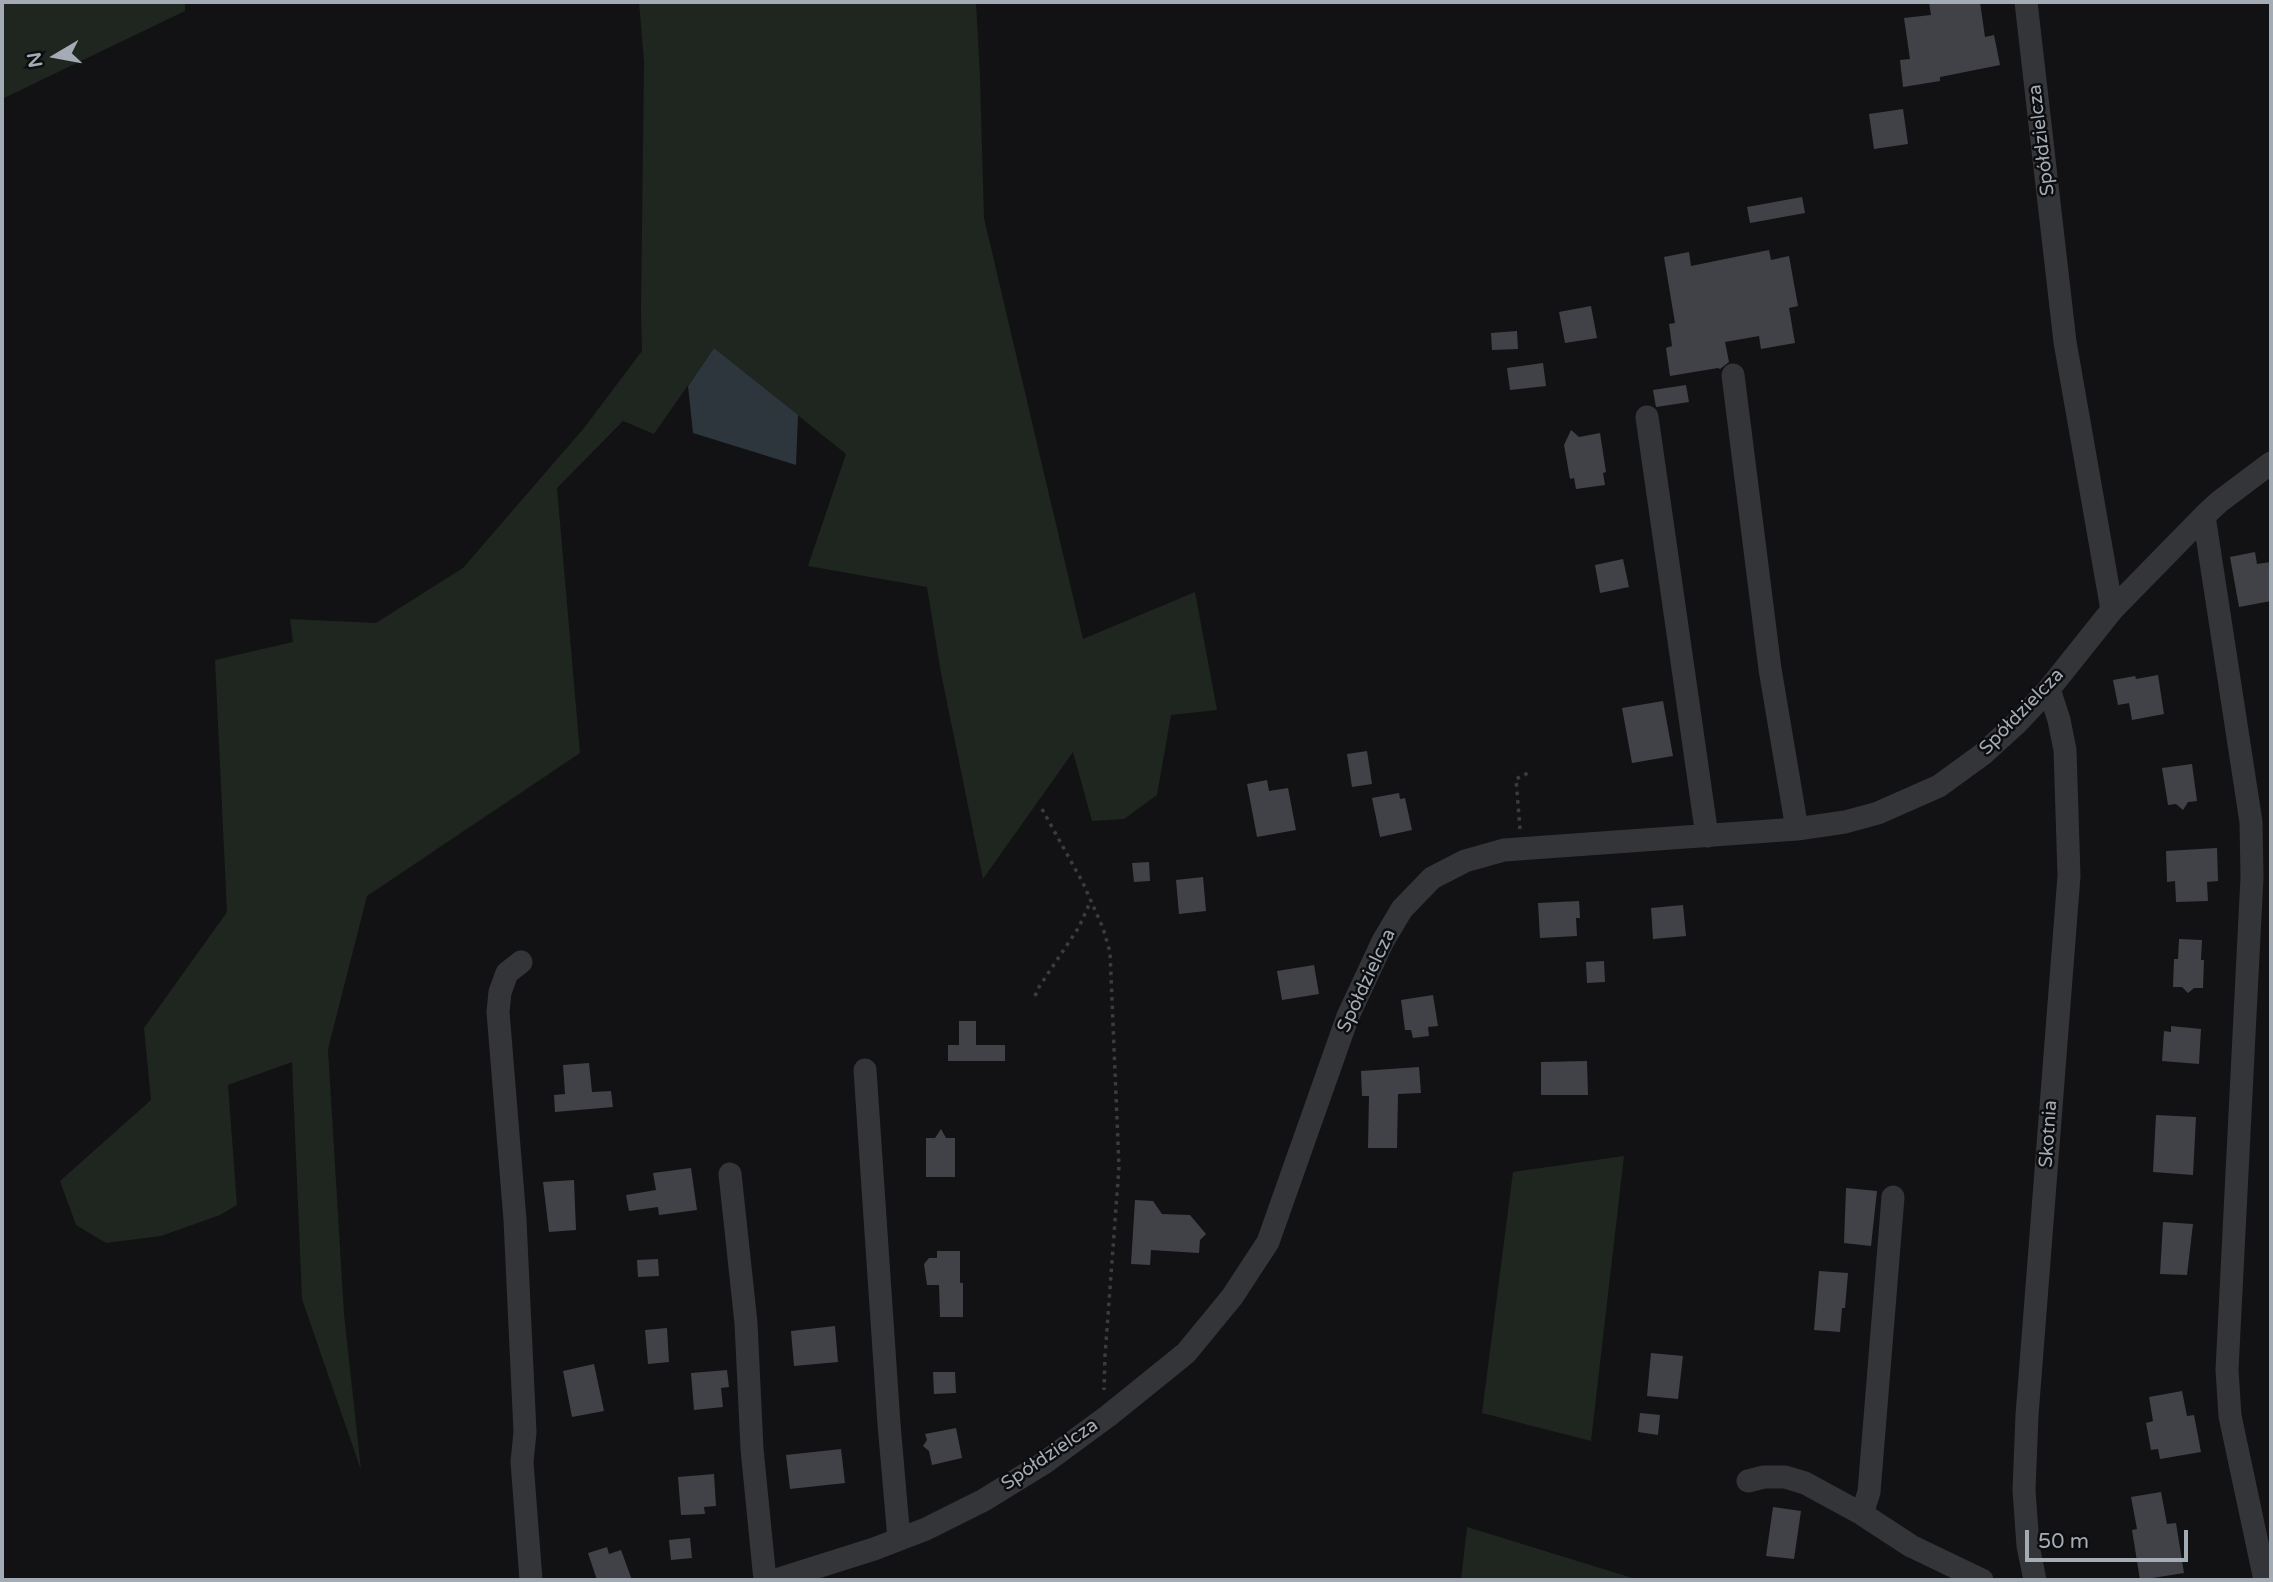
<!DOCTYPE html>
<meta charset="utf-8">
<style>
body{margin:0}
#map{position:relative;width:2273px;height:1582px;overflow:hidden;background:#121214;font-family:"Varela Round",sans-serif}
canvas{display:block}
.frame{position:absolute;inset:0;border:4px solid #a3abb4;pointer-events:none}
.north{position:absolute;left:21px;top:21px;width:70px;height:70px;-webkit-text-stroke:5px #0d0d0f;paint-order:stroke;rotate:260deg;font-size:19px;font-weight:700;line-height:28px;text-align:center;color:#a3abb4}
.north::after{content:'';display:block;margin:auto;width:24px;height:32px;background:#a3abb4;clip-path:polygon(50% 0,100% 100%,50% 72%,0 100%)}
.scale{position:absolute;left:2025px;top:1530px;width:163px;height:32px;box-sizing:border-box;border:4px solid #a3abb4;border-top:0;padding-left:9px;font-size:21px;line-height:24px;white-space:nowrap;color:#a3abb4;-webkit-text-stroke:5px #0d0d0f;paint-order:stroke}
</style>
<div id="map">
<canvas width="2273" height="1582"></canvas>
<div class="frame"></div>
<div class="north">N</div>
<div class="scale">50 m</div>
</div>
<script>
const g = document.querySelector('canvas').getContext('2d');
g.lineJoin = 'round';
function paint(path, color) {
  g.fillStyle = color;
  g.fill(path, 'evenodd');
}
function poly(rows) {
  const path = new Path2D();
  for (const r of rows) {
    path.moveTo(r[0], r[1]);
    for (let i = 2; i < r.length; i += 2) path.lineTo(r[i], r[i + 1]);
  }
  return path;
}
function strokePath(path, color, width, dash) {
  g.strokeStyle = color;
  g.lineWidth = width;
  g.lineCap = dash ? 'butt' : 'round';
  g.setLineDash(dash || []);
  g.stroke(path);
}
function write(font, color, halo, rows, align = 'center') {
  g.font = font + ' "Varela Round",sans-serif';
  g.lineWidth = 5;
  g.setLineDash([]);
  g.textBaseline = 'middle';
  g.strokeStyle = halo;
  g.fillStyle = color;
  for (const [text, x, y, turn = 0] of rows) {
    g.save();
    g.translate(x, y);
    g.rotate((+turn || 0) * Math.PI / 180);
    g.textAlign = isNaN(turn) ? turn : align;
    if (halo) g.strokeText(text, 0, 0);
    g.fillText(text, 0, 0);
    g.restore();
  }
}
paint(poly([
 [2,2,185,2,185,11,2,99],
 [639,2,976,2,980,78,984,218,1083,639,1195,592,1217,710,1171,715,1157,795,1124,819,1092,821,1073,752,983,879,941,673,927,587,808,566,846,454,714,348,654,434,623,421,557,488,580,753,367,896,328,1049,344,1314,361,1470,302,1299,292,1062,228,1085,237,1205,220,1215,161,1236,106,1243,76,1225,60,1181,151,1100,144,1028,227,912,215,660,293,642,290,619,376,623,463,568,584,428,642,351,641,311,644,62],
 [1624,1156,1591,1441,1482,1413,1513,1172],
 [1467,1527,1639,1580,1461,1580]
]), '#1e261f');
paint(poly([
 [714,348,798,415,796,465,693,433,688,386]
]), '#2c363c');
paint(poly([
 [1929,2,1980,2,1985,37,1994,35,2000,65,1940,77,1940,81,1903,87,1900,60,1910,59,1904,18,1931,15],
 [1903,109,1908,144,1874,149,1869,114],
 [1802,197,1805,213,1750,223,1747,207],
 [1769,250,1771,260,1789,256,1798,306,1789,308,1795,343,1761,349,1759,336,1725,342,1729,362,1720,369,1718,368,1670,376,1666,348,1672,346,1669,324,1675,323,1664,257,1689,252,1691,266],
 [1591,306,1597,338,1565,343,1559,312],
 [1517,331,1518,349,1492,350,1491,333],
 [1543,363,1546,386,1510,390,1507,368],
 [1686,385,1689,402,1656,407,1653,390],
 [1571,430,1579,437,1600,433,1606,472,1603,473,1605,485,1576,489,1574,478,1570,479,1564,445],
 [2255,552,2257,564,2271,562,2271,601,2239,607,2230,557],
 [1623,559,1629,587,1600,593,1595,565],
 [2158,675,2164,714,2132,720,2129,703,2118,705,2113,680,2135,676,2136,679],
 [1663,701,1673,756,1632,763,1622,708],
 [1367,751,1372,784,1352,787,1347,754],
 [2192,764,2197,801,2188,802,2183,810,2176,804,2168,805,2162,768],
 [1267,780,1269,791,1288,788,1296,830,1257,837,1247,784],
 [1399,793,1400,799,1405,798,1412,830,1380,837,1372,798],
 [2217,848,2218,881,2207,882,2208,901,2176,902,2175,881,2167,882,2166,851],
 [1149,862,1150,881,1134,882,1132,863],
 [1203,877,1206,911,1179,914,1176,880],
 [1579,901,1580,918,1576,918,1577,936,1540,938,1538,903],
 [1683,905,1686,936,1653,939,1651,908],
 [2179,939,2202,940,2201,960,2204,960,2203,988,2194,988,2188,993,2182,987,2173,987,2174,959,2178,959],
 [1604,961,1605,982,1587,983,1586,962],
 [1314,965,1319,994,1282,1000,1277,971],
 [1433,995,1438,1026,1428,1027,1429,1036,1413,1038,1411,1030,1405,1030,1401,1000],
 [959,1021,976,1021,976,1045,1005,1045,1005,1061,948,1061,948,1045,959,1045],
 [2171,1026,2201,1029,2199,1064,2162,1061,2164,1031,2171,1032],
 [1587,1061,1588,1095,1541,1095,1541,1062],
 [589,1063,592,1092,611,1091,613,1107,555,1112,554,1095,565,1094,563,1065],
 [1419,1067,1421,1093,1398,1094,1397,1148,1368,1148,1369,1096,1362,1096,1361,1071],
 [2156,1115,2196,1117,2193,1175,2153,1172],
 [941,1129,946,1138,955,1138,955,1177,926,1177,926,1138,935,1138],
 [691,1168,697,1210,659,1215,658,1207,629,1211,626,1195,656,1190,653,1173],
 [574,1180,576,1230,549,1232,543,1182],
 [1846,1188,1877,1191,1871,1246,1844,1243],
 [1135,1200,1153,1201,1162,1214,1190,1215,1206,1234,1200,1240,1199,1253,1151,1250,1150,1265,1131,1264],
 [2163,1222,2193,1224,2187,1275,2160,1274],
 [937,1251,960,1251,960,1283,963,1283,963,1317,940,1317,939,1285,927,1285,924,1264,929,1258,937,1258],
 [658,1259,659,1276,638,1277,637,1260],
 [1819,1271,1848,1273,1845,1308,1842,1308,1840,1332,1814,1330],
 [835,1326,838,1362,794,1366,791,1331],
 [667,1328,669,1362,648,1364,645,1330],
 [1651,1353,1683,1356,1678,1399,1647,1396],
 [594,1364,604,1411,572,1417,563,1371],
 [727,1370,729,1387,721,1388,723,1407,694,1410,691,1373],
 [933,1372,955,1372,956,1393,934,1394],
 [2182,1391,2187,1416,2194,1415,2201,1452,2160,1459,2158,1449,2151,1450,2146,1423,2153,1421,2149,1397],
 [1640,1413,1660,1415,1658,1435,1638,1432],
 [956,1428,962,1458,932,1465,929,1451,923,1446,927,1440,925,1434],
 [841,1449,845,1483,790,1489,786,1455],
 [714,1474,716,1506,704,1507,705,1514,681,1515,678,1477],
 [2161,1492,2167,1524,2176,1523,2184,1573,2140,1580,2132,1530,2137,1529,2131,1497],
 [1773,1507,1801,1511,1794,1559,1766,1556],
 [690,1538,692,1558,671,1560,669,1540],
 [607,1547,609,1554,621,1550,632,1580,597,1580,588,1553]
]), '#414247');
strokePath(poly([
 [1042,809,1083,883,1103,928,1110,952,1119,1167,1105,1356,1104,1390],
 [1520,829,1516,779,1528,773],
 [1035,996,1039,987,1079,927,1091,900]
]), '#393c40', 3.5, [3.5, 5]);
strokePath(poly([
 [2026,2,2065,342,2112,610],
 [1733,375,1770,669,1797,829],
 [1647,417,1707,836],
 [2204,516,2251,822,2252,877,2227,1370,2230,1416,2265,1580],
 [521,962,507,973,500,992,498,1012,515,1220,525,1432,522,1462,531,1580],
 [865,1070,889,1424,899,1539],
 [730,1174,746,1323,752,1449,765,1580],
 [1748,1481,1764,1477,1785,1477,1805,1483,1862,1514,1911,1546,1982,1580],
 [1862,1514,1869,1492,1893,1197],
 [776,1580,874,1549,926,1529,984,1500,1044,1463,1108,1416,1186,1353,1232,1297,1268,1242,1348,1016,1383,941,1402,909,1432,878,1465,861,1504,850,1797,829,1845,822,1878,813,1939,786,1983,754,2018,722,2049,689,2112,610,2204,516,2219,502,2271,463],
 [2035,1580,2028,1546,2024,1490,2027,1415,2069,876,2065,750,2059,720,2049,689]
]), '#333539', 23);
write('19px', '#a3abb4', '#0d0d0f', [
 ["Spółdzielcza",2042,140,-97],
 ["Spółdzielcza",2022,712,-46],
 ["Spółdzielcza",1367,981,-65],
 ["Skotnia",2049,1134,-86],
 ["Spółdzielcza",1050,1455,-34]
]);
</script>
